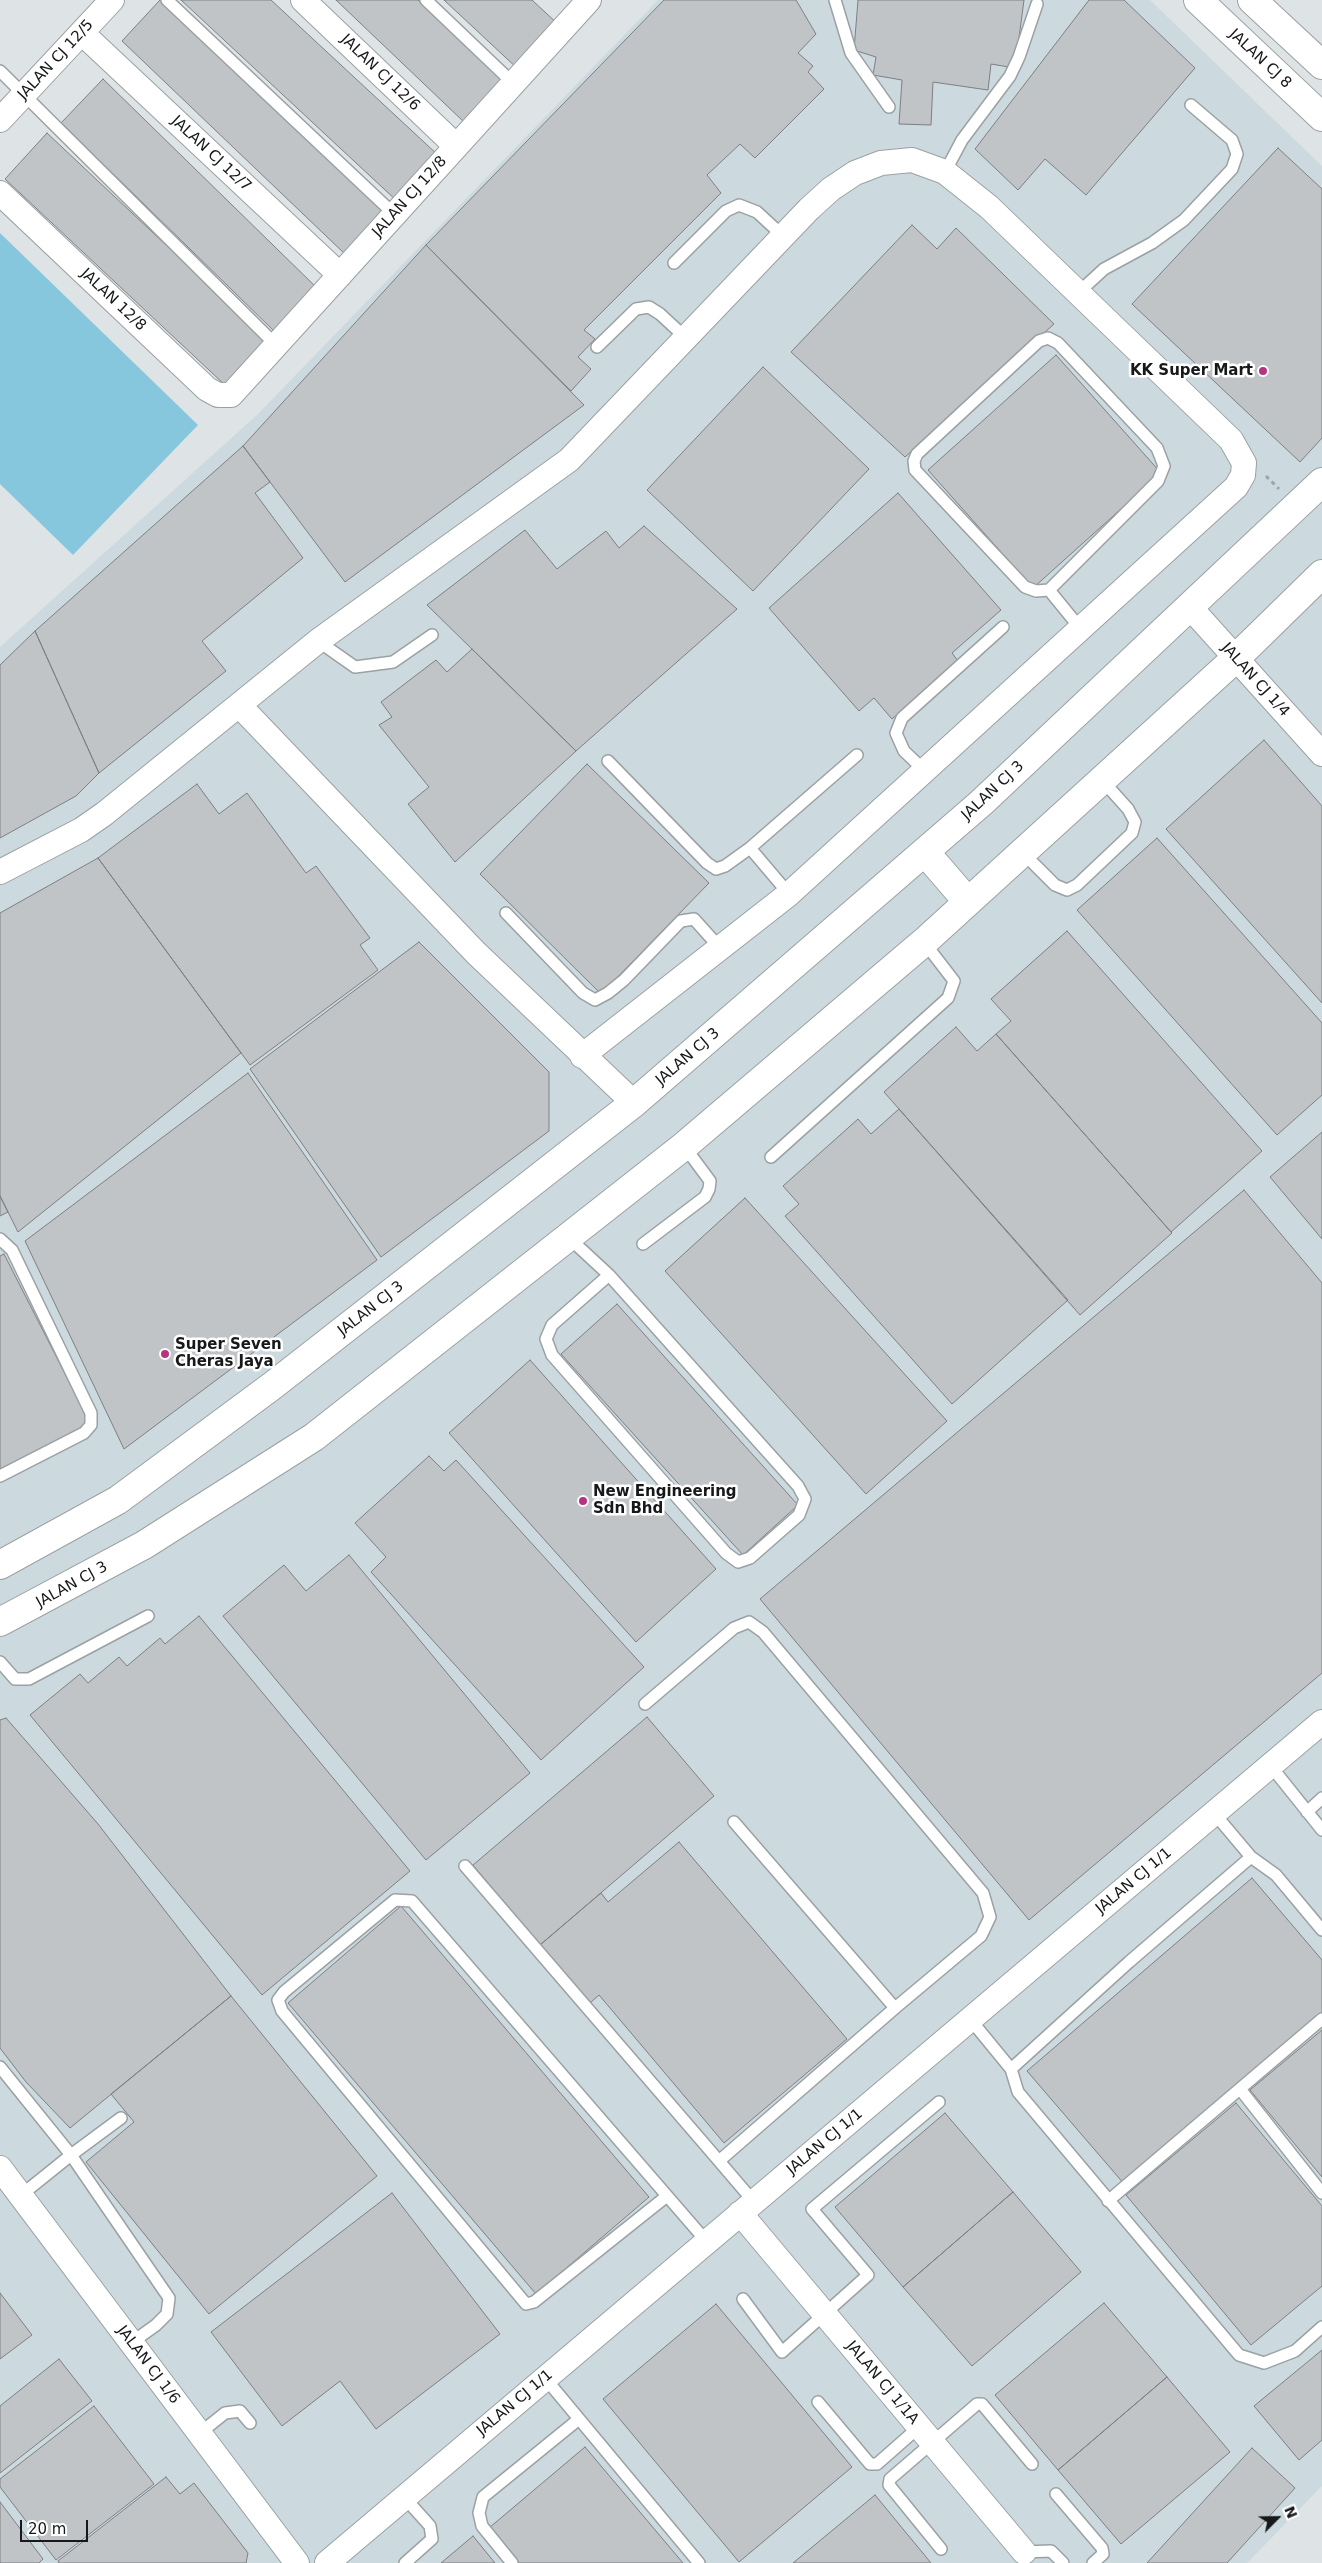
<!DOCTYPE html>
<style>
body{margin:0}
#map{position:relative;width:1322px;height:2563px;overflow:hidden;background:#dee3e5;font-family:"DejaVu Sans",sans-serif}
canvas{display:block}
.north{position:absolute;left:1252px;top:2493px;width:50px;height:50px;-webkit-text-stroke:4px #fff;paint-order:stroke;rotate:67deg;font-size:14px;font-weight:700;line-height:20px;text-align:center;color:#161819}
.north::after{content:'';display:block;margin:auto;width:18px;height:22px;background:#161819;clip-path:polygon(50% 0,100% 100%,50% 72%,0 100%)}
.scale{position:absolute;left:20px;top:2520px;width:68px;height:22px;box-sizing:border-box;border:2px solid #161819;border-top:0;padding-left:6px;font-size:15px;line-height:18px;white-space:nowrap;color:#161819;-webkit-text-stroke:4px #fff;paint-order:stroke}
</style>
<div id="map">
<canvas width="1322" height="2563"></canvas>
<div class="north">N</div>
<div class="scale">20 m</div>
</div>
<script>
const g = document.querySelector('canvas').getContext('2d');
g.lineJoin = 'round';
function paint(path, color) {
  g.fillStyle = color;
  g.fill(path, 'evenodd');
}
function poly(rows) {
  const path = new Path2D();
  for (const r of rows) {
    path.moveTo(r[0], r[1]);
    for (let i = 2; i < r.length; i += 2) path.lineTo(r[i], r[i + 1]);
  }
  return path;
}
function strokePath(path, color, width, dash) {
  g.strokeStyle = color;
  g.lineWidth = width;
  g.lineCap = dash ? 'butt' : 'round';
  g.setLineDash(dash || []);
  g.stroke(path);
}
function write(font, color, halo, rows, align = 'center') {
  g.font = font + ' "DejaVu Sans",sans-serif';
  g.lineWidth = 5;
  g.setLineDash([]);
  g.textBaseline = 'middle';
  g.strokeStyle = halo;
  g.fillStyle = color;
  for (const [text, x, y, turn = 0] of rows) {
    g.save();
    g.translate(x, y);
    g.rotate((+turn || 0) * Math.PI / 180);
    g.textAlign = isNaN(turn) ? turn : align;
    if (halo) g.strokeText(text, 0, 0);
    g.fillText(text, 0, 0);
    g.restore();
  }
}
paint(poly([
 [658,0,1150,0,1322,166,1322,2486,1247,2563,0,2563,0,647,258,414]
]), '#ccdadf');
paint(poly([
 [0,233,198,425,73,555,0,484]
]), '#87c7de');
const building = poly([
 [160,0,164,0,388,214,347,256,122,41,160,0],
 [181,0,271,0,439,156,398,202,181,0],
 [336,0,418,0,504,82,465,123,336,0],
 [444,0,532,0,560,26,519,70,444,0],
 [664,0,796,0,816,34,798,53,813,66,808,72,824,89,755,158,740,144,707,175,721,193,584,330,595,339,578,357,591,369,571,391,426,245,664,0],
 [858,0,1024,0,1015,68,991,64,988,90,933,82,931,125,899,124,902,80,873,75,876,57,854,50,858,0],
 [1089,0,1124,0,1195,68,1086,195,1045,159,1018,190,975,149,1089,0],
 [103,79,317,288,275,332,61,123,103,79],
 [47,133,268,341,226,386,5,179,47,133],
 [1278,148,1322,189,1322,438,1300,462,1132,304,1278,148],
 [912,225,937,249,956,228,1054,324,905,457,791,352,912,225],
 [426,245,584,405,345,582,243,446,426,245],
 [1056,355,1161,473,1033,588,928,470,1056,355],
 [763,367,869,469,753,591,647,490,763,367],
 [243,446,270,482,255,493,303,558,202,641,226,671,99,773,35,631,243,446],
 [898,493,1001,610,952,653,958,661,892,719,874,698,859,711,769,608,898,493],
 [644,526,737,609,576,751,427,605,525,530,557,569,606,531,619,548,644,526],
 [35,631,99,773,76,796,0,838,0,665,35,631],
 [472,649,576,751,455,862,408,804,429,787,379,725,392,717,381,702,436,660,447,672,472,649],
 [1264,740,1322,806,1322,1003,1166,829,1264,740],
 [587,764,709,883,601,994,480,874,587,764],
 [197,784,219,814,247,793,306,873,316,866,370,938,360,945,378,970,250,1065,98,858,197,784],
 [1157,838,1322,1023,1322,1095,1277,1135,1077,910,1157,838],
 [98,858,241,1053,18,1232,0,1196,0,913,98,858],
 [1067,931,1262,1151,1171,1232,996,1034,1011,1021,991,999,1067,931],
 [419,942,549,1072,549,1131,381,1257,250,1069,419,942],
 [956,1027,977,1051,996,1034,1172,1233,1080,1315,884,1092,956,1027],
 [248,1073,377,1260,124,1449,25,1241,248,1073],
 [899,1109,1068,1300,952,1404,785,1216,799,1204,783,1186,858,1119,871,1134,899,1109],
 [1322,1132,1322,1239,1270,1177,1322,1132],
 [1244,1190,1322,1283,1322,1673,1029,1920,760,1599,1244,1190],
 [0,1196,8,1212,0,1216,0,1196],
 [745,1198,947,1421,866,1494,665,1271,745,1198],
 [4,1254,90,1423,0,1469,0,1256,4,1254],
 [617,1304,798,1505,743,1555,561,1354,617,1304],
 [530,1360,716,1569,636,1642,449,1433,530,1360],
 [429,1456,444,1471,456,1460,644,1667,541,1760,371,1572,386,1557,355,1523,429,1456],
 [349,1555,530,1773,426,1860,223,1616,284,1565,306,1591,349,1555],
 [199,1616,410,1871,262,1995,30,1715,80,1674,88,1683,119,1657,127,1666,160,1638,165,1644,199,1616],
 [647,1717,714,1796,540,1945,473,1865,647,1717],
 [6,1718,98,1824,231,1996,70,2128,26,2082,0,2048,0,1720,6,1718],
 [679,1842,847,2039,724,2143,599,1995,590,2003,540,1945,601,1893,608,1902,679,1842],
 [1252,1878,1322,1960,1322,2016,1125,2185,1027,2071,1252,1878],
 [401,1906,649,2197,536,2294,288,2003,401,1906],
 [231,1996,377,2176,209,2314,86,2162,134,2122,111,2094,231,1996],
 [1322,2030,1322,2177,1250,2090,1322,2030],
 [1236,2103,1322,2206,1322,2286,1251,2345,1126,2195,1236,2103],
 [945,2113,1013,2192,903,2287,835,2207,945,2113],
 [1013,2192,1081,2272,972,2366,903,2287,1013,2192],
 [392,2193,500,2334,376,2429,340,2381,282,2426,211,2332,392,2193],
 [0,2293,32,2335,0,2359,0,2293],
 [1104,2303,1167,2377,1058,2470,995,2395,1104,2303],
 [716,2304,852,2467,739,2562,603,2399,716,2304],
 [1322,2350,1322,2440,1299,2460,1254,2406,1322,2350],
 [59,2359,92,2401,0,2473,0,2406,59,2359],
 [1167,2377,1230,2452,1121,2544,1058,2470,1167,2377],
 [94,2406,154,2484,56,2560,0,2487,0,2479,94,2406],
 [585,2447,683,2563,519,2563,489,2528,585,2447],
 [1252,2448,1295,2488,1227,2563,1147,2563,1252,2448],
 [166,2477,180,2494,194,2483,248,2553,246,2563,59,2563,58,2561,166,2477],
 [875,2495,931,2563,793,2563,875,2495],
 [0,2502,43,2559,39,2563,0,2563,0,2502],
 [473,2536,495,2563,441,2563,473,2536]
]);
paint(building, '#c0c4c7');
strokePath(building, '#7d8084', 1);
const lane = poly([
 [167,0,394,214],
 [426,0,513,83],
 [835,0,851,53,889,107],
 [0,71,276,345],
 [945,172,962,140,1010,76,1019,57,1037,4],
 [674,263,726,211,739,205,757,212,783,236],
 [1079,292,1104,269,1152,243,1184,220,1232,169,1237,154,1232,140,1191,105],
 [597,347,636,309,649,307,660,314,686,338],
 [1049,590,1158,481,1164,466,1157,448,1058,343,1048,338,1039,341,917,454,914,461,915,470,1025,587,1036,591,1049,590,1080,628],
 [318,641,355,667,393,662,432,635],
 [608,761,707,863,716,869,725,866,750,848],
 [926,772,904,751,896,733,902,718,1003,627],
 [1022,852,1055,885,1067,890,1077,885,1132,833,1135,822,1128,809,1102,780],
 [789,894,750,848,857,755],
 [506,913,583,993,595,1000,608,993,624,980,681,921,694,919,720,948],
 [771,1157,948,998,954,981,924,942],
 [568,1237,609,1275,798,1486,805,1499,799,1515,750,1558,738,1562,726,1553,552,1355,546,1339,552,1325,609,1275],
 [0,1239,12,1250,91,1413,91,1425,84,1433,0,1476],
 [643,1244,705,1197,709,1189,710,1181,684,1146],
 [0,1662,15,1679,29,1679,148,1616],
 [645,1704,734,1628,749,1622,763,1632,983,1893,990,1917,981,1936,895,2008],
 [1270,1765,1322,1830],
 [1307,1812,1322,1798],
 [1214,1813,1251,1857,1276,1875,1322,1930],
 [734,1822,895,2008,719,2161,754,2202],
 [465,1866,719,2161],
 [970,2019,1011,2069,1018,2092,1239,2355,1264,2363,1295,2351,1322,2327],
 [0,2067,71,2155,20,2196],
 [1011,2069,1129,1962,1251,1857],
 [1240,2089,1322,2193],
 [121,2118,71,2155,169,2298,167,2314,156,2325,131,2343],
 [667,2196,534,2302,526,2304,282,2011,278,2000,284,1992,395,1900,412,1901,707,2242],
 [1108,2201,1322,2019],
 [743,2299,782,2352,868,2275,812,2209,939,2102],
 [545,2378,699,2563],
 [818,2402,870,2464,877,2464,919,2427],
 [200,2433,225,2413,240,2411,250,2423],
 [1056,2494,1102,2548,1103,2554,1093,2563],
 [404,2497,430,2526,432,2539,405,2563],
 [941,2549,889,2485,890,2479,977,2404,982,2404,1032,2464],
 [1023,2556,1024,2552,1051,2551,1063,2563],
 [512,2563,482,2526,479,2513,483,2497,579,2419]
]);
const street = poly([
 [303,0,456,146],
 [82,33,340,275],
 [0,120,112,0],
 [0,193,207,389,218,395,231,395,589,0],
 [1189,606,1322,754],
 [239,705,476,953,634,1103],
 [0,872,81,830,104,814,318,641,569,460,809,209,831,189,855,173,881,163,912,160,945,172,989,207,1231,440,1244,463,1243,475,1236,487,789,894,582,1056],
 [0,2168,297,2563],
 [740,2213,1024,2552],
 [327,2563,1322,1722]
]);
const secondary = poly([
 [1198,0,1322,117],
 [1252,0,1322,65],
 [925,852,968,902],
 [0,1565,118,1500,272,1386,634,1103,981,803,1322,482],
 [0,1622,144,1545,314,1437,684,1146,924,942,1236,658,1322,574]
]);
strokePath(lane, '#9ba1a3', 14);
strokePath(street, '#9ba1a3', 26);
strokePath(secondary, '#9ba1a3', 30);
strokePath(poly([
 [1266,476,1279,489]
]), '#9fa4a5', 3, [4, 4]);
strokePath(lane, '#fff', 11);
strokePath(street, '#fff', 24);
strokePath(secondary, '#fff', 28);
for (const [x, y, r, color] of [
 [1263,371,5,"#b4347f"],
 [165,1354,5,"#b4347f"],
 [583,1501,5,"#b4347f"]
]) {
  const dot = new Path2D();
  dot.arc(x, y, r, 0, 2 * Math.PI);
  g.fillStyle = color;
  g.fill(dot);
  strokePath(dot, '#fff', 2);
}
write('15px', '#161819', '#fff', [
 ["JALAN CJ 8",1260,59,43],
 ["JALAN CJ 12/5",56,60,-47],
 ["JALAN CJ 12/6",380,73,44],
 ["JALAN CJ 12/7",211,154,43],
 ["JALAN CJ 12/8",410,197,-48],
 ["JALAN 12/8",113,300,43],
 ["JALAN CJ 1/4",1255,680,48],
 ["JALAN CJ 3",993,791,-43],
 ["JALAN CJ 3",688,1057,-41],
 ["JALAN CJ 3",371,1309,-38],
 ["JALAN CJ 3",72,1585,-29],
 ["JALAN CJ 1/1",1134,1881,-40],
 ["JALAN CJ 1/1",825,2142,-40],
 ["JALAN CJ 1/6",148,2365,53],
 ["JALAN CJ 1/1A",882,2383,50],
 ["JALAN CJ 1/1",515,2403,-40]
]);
write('bold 15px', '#161819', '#fff', [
 ["KK Super Mart",1253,371,"right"],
 ["Super Seven",175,1345],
 ["Cheras Jaya",175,1362],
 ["New Engineering",593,1492],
 ["Sdn Bhd",593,1509]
], 'left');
</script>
